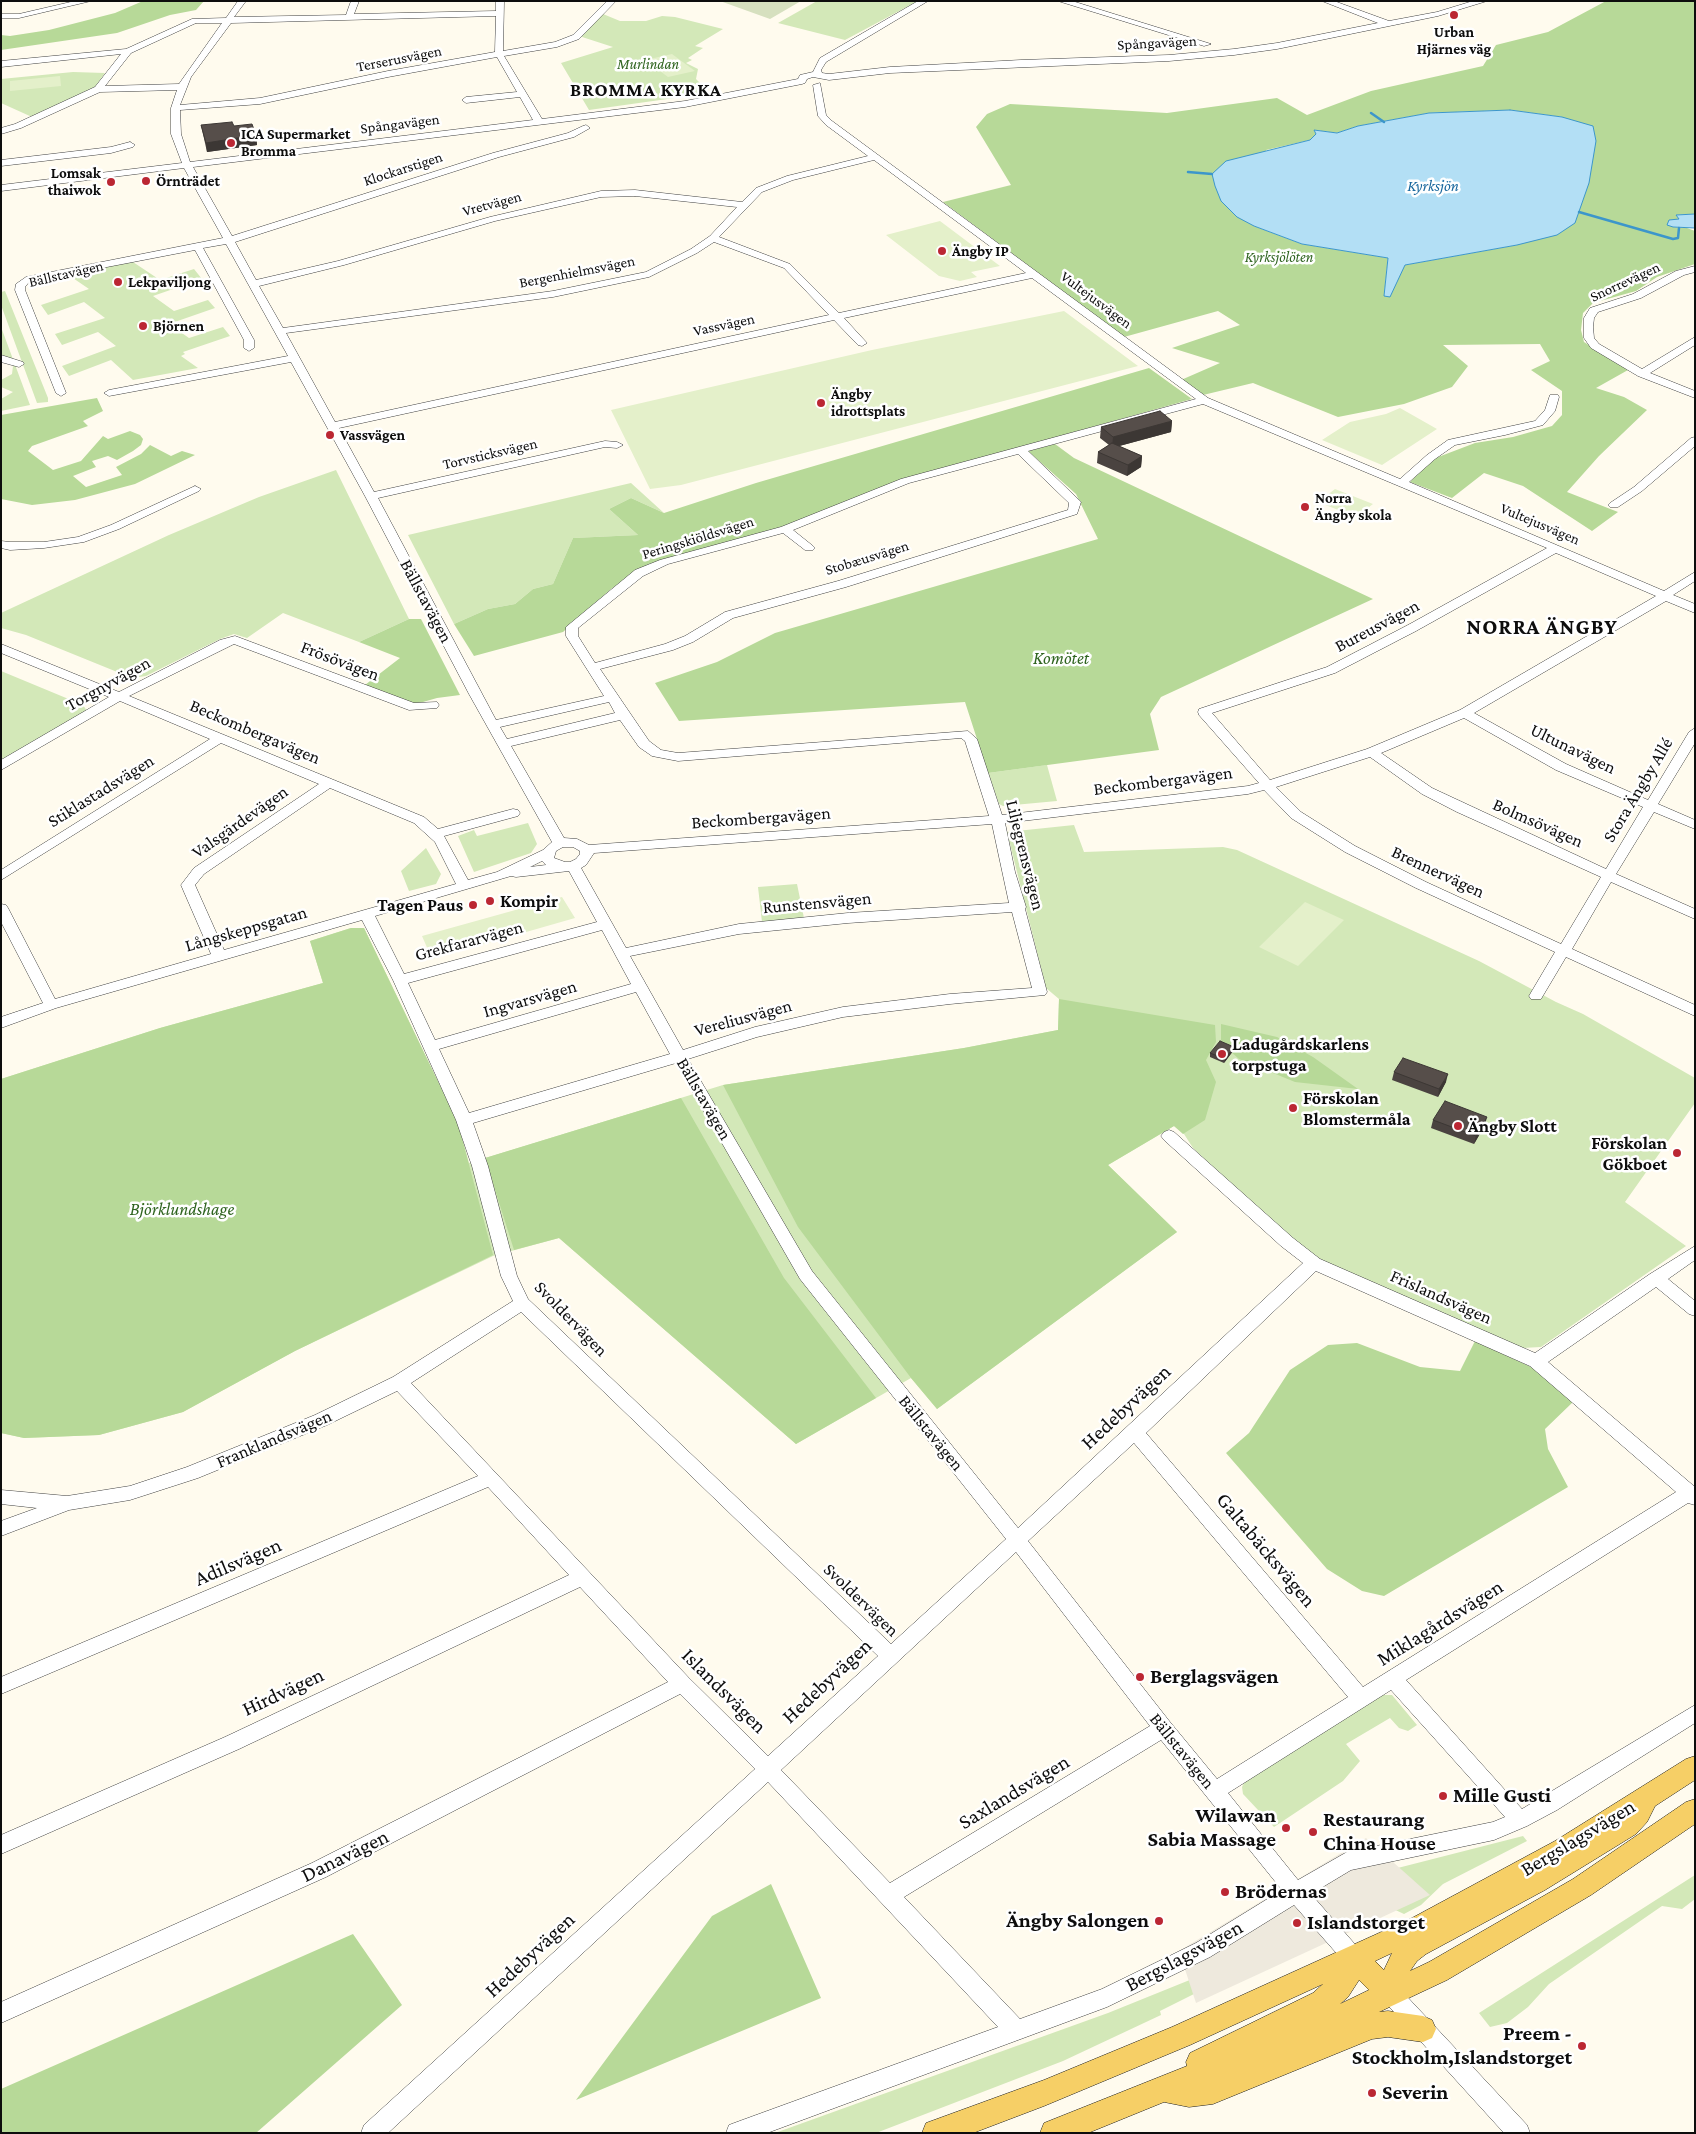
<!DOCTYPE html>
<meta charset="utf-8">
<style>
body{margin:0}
#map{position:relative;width:1696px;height:2134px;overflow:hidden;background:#fffbee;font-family:"Crimson Pro",serif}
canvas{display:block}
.frame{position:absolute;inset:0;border:2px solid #0d0d0d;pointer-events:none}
</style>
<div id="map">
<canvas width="1696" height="2134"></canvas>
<div class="frame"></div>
</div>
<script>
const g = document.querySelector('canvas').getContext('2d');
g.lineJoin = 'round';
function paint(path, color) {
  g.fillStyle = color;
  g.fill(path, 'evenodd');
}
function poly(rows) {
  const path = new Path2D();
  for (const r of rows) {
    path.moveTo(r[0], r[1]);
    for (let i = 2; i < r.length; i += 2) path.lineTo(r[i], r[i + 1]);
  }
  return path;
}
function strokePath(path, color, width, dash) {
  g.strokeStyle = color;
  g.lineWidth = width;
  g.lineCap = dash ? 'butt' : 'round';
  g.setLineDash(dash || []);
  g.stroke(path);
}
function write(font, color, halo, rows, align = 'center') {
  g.font = font + ' "Crimson Pro",serif';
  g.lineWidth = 5;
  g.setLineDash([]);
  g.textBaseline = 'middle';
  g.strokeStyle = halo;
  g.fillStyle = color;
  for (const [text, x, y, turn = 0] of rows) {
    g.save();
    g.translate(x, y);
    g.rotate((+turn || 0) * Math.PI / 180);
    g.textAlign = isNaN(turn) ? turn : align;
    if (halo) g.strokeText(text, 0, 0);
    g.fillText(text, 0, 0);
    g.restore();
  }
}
paint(poly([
 [817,1,918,1,845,40,778,23],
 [603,14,620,21,646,21,662,16,675,17,723,29,695,46,703,48,688,58,692,60,686,63,698,69,696,79,710,93,589,110,561,63,613,47,579,36],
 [73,72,105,73,95,87,32,117,1,103,1,79],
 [133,262,160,280,194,269,202,279,153,296,174,311,208,300,215,308,169,324,189,338,223,327,230,336,183,352,185,354,181,356,198,368,133,380,111,360,69,376,62,366,116,346,98,332,62,345,55,334,105,318,84,302,48,315,41,305,89,289,67,274],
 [5,291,48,398,48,402,37,403,1,305,1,292],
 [1,327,30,405,1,411,1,399,13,392,1,387,1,380,12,374,13,366,12,363,1,359],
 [336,470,409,619,359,642,283,613,247,638,234,634,220,639,146,676,132,678,26,635,1,628,1,613,169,535,259,497],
 [631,483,664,513,631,498,609,509,638,535,573,538,553,584,533,589,515,604,488,609,454,624,408,535],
 [1,671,83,705,87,711,1,760],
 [1047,765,1057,801,1003,806,999,804,988,773],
 [528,823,537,844,531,853,474,872,458,836,474,830,477,836],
 [1074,825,1084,852,1223,847,1237,850,1479,961,1556,1002,1583,1014,1695,1078,1695,1103,1625,1202,1686,1246,1541,1347,1522,1348,1317,1259,1243,1196,1193,1148,1184,1134,1174,1126,1108,1165,1177,1232,937,1409,911,1378,796,1444,559,1238,493,1256,295,1351,183,1412,99,1435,24,1438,1,1433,1,1079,160,1028,323,983,310,941,351,928,364,928,458,1123,469,1163,723,1085,964,1048,1058,1030,1059,999,1046,988,1007,832],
 [426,848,441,874,436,884,409,891,401,871],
 [797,884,804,918,762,922,758,887],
 [1382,1695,1392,1695,1417,1725,1408,1731,1399,1728,1390,1718,1346,1744,1360,1761,1343,1781,1274,1827,1243,1794,1242,1787,1246,1779],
 [1523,1836,1527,1841,1443,1884,1421,1905,1404,1914,1344,1886,1382,1872],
 [1695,1875,1695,1899,1682,1909,1662,1906,1549,1984,1528,2007,1507,2023,1490,2027,1479,2013],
 [1284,1949,1160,2011,1161,2015,1063,2061,876,2133,775,2133,1108,2013,1207,1973]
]), '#d3e8b8');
paint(poly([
 [143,1,204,1,196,10,170,15,117,33,1,50,1,35,10,36,49,30,115,13],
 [1606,1,1695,1,1695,214,1677,215,1679,219,1673,227,1687,228,1695,231,1695,264,1657,277,1636,291,1593,303,1583,313,1581,330,1584,342,1628,370,1596,388,1624,397,1647,410,1599,456,1567,492,1618,512,1592,531,1523,486,1484,473,1452,498,1410,482,1433,459,1475,443,1513,437,1552,426,1562,415,1562,391,1531,370,1550,361,1540,344,1443,345,1468,366,1452,387,1404,404,1338,417,1253,383,1203,395,1181,380,1220,363,1172,348,1240,325,1218,311,1124,337,943,202,1011,185,976,127,987,114,1010,104,1167,113,1277,98,1307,115,1371,91,1483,66,1496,45,1548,32],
 [1510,110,1562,117,1517,245,1405,265,1384,296,1388,258,1302,244,1254,226,1266,150,1310,140,1316,134,1314,130,1337,133,1358,126,1429,113],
 [1149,368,1192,399,893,483,785,526,649,564,611,589,563,632,474,656,454,624,488,609,515,604,533,589,553,584,573,538,638,535,609,509,631,498,664,513,756,483],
 [97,398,103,411,83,421,88,426,32,446,28,451,53,470,81,461,103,436,108,439,130,431,140,435,143,439,141,445,133,451,117,460,108,456,92,461,96,467,73,476,86,487,122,475,116,467,141,454,150,445,171,456,182,451,195,455,135,484,75,500,32,505,1,499,1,415],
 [1055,444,1074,458,1373,599,1161,697,1150,714,1159,750,988,773,965,702,679,721,655,683,717,662,775,633,1098,539,1076,494,1028,451],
 [409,619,421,619,460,695,437,698,416,704,365,685,400,658,359,642],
 [351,928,364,928,458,1123,493,1255,295,1351,183,1412,99,1435,24,1438,1,1433,1,1079,160,1028,323,983,310,941],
 [1059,999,1215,1025,1216,1042,1206,1060,1216,1082,1205,1120,1183,1134,1174,1126,1108,1165,1177,1232,937,1409,911,1378,798,1227,723,1085,964,1048,1058,1030],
 [1221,1024,1277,1037,1313,1057,1358,1089,1295,1082,1239,1059,1221,1043],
 [681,1098,784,1278,876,1398,796,1444,559,1238,514,1250,485,1158],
 [1475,1341,1531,1367,1545,1376,1573,1402,1545,1429,1548,1449,1568,1487,1384,1596,1362,1591,1327,1569,1226,1453,1249,1433,1290,1370,1328,1345,1357,1343,1420,1367,1460,1371],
 [771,1884,821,1998,576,2100,712,1916],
 [353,1934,402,2005,256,2133,1,2133,1,2089]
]), '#b7d998');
paint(poly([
 [720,1,801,1,770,19]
]), '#d6e0bf');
paint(poly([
 [672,54,695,71,668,77,645,60],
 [60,76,61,86,10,91,10,81],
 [940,221,1000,266,971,272,977,277,960,281,939,276,886,235],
 [1064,311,1138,366,681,485,650,489,611,410,872,350],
 [1400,408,1437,429,1382,465,1322,440,1350,422,1386,414],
 [1335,489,1373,504,1356,517,1318,502],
 [562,897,575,918,432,959,422,936],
 [1305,902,1344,920,1298,966,1259,947]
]), '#e4f0ca');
paint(poly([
 [1366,1838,1430,1895,1196,2003,1179,1951]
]), '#eee9dd');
const water = poly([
 [1510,110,1562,117,1593,126,1596,141,1589,183,1575,223,1557,235,1517,245,1405,265,1390,297,1384,296,1388,258,1302,244,1254,226,1237,217,1221,201,1215,186,1212,174,1226,161,1310,140,1316,134,1314,130,1337,133,1358,126,1429,113,1510,110],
 [1695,214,1695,228,1673,227,1667,225,1669,220,1679,219,1676,215,1695,214]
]);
paint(water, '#b3dff5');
strokePath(water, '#3c96cb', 1);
strokePath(poly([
 [1371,113,1384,122],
 [1188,172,1212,174],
 [1579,212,1673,239,1678,238,1679,228]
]), '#3c96cb', 2.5);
const minor = poly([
 [75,1,91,1,19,18,1,18,1,14,19,14,75,1],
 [238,1,246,1,234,17,346,15,351,1,359,1,354,14,496,11,496,1,504,1,503,51,555,42,573,35,607,1,616,1,579,39,557,47,504,56,542,119,685,101,798,79,800,75,813,72,820,58,918,1,928,1,826,62,821,70,822,73,829,74,890,67,1021,60,1169,55,1234,49,1277,43,1378,23,1322,1,1334,1,1389,21,1437,12,1473,1,1487,1,1438,16,1277,49,1234,55,1169,61,890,73,829,80,813,77,807,79,805,83,802,84,685,107,193,167,232,236,493,153,568,133,583,126,586,125,590,128,574,137,499,157,235,242,256,280,338,261,490,217,601,191,635,190,742,202,756,188,787,176,868,156,826,125,818,116,813,85,820,83,826,115,832,121,1208,398,1400,479,1427,455,1448,440,1535,421,1545,410,1550,395,1558,395,1559,397,1555,411,1543,425,1505,435,1455,445,1435,459,1409,482,1664,591,1695,572,1695,581,1673,595,1695,604,1695,613,1666,601,1474,713,1566,764,1648,800,1689,732,1695,728,1695,743,1658,804,1695,820,1695,829,1654,812,1616,874,1695,909,1695,919,1611,882,1572,949,1695,1005,1695,1016,1566,957,1541,999,1531,999,1529,996,1555,952,1416,888,1345,852,1291,818,1264,790,1248,794,1005,823,1015,872,1026,907,1025,909,1047,992,1045,995,950,1004,843,1017,757,1037,688,1059,812,1271,1018,1528,1303,1263,1281,1246,1164,1140,1161,1136,1164,1132,1169,1130,1174,1132,1293,1238,1320,1259,1535,1353,1650,1274,1695,1246,1695,1260,1668,1279,1695,1301,1695,1316,1689,1314,1656,1287,1548,1362,1695,1487,1695,1505,1688,1503,1406,1680,1522,1809,1695,1705,1695,1723,1557,1810,1527,1826,1494,1840,1351,1870,1311,1894,1360,1950,1363,1957,1360,1964,1353,1967,1346,1964,1294,1905,1210,1957,1107,2007,767,2133,726,2133,729,2125,737,2122,998,2027,768,1782,388,2133,361,2133,364,2125,755,1769,680,1694,326,1877,1,2023,1,2002,312,1863,668,1682,580,1587,239,1749,1,1854,1,1835,225,1737,569,1575,488,1487,1,1694,1,1677,478,1476,397,1391,327,1425,198,1478,130,1500,69,1510,1,1536,1,1521,37,1508,1,1504,1,1490,67,1496,130,1486,187,1467,315,1415,393,1377,513,1301,501,1276,472,1166,456,1120,393,980,362,920,56,1008,1,1028,1,1017,43,1003,1,922,1,904,6,905,8,908,55,999,211,954,181,885,194,868,319,784,221,743,1,880,1,870,210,739,120,701,1,770,1,760,109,697,1,653,1,644,119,692,220,640,235,636,414,703,437,702,439,705,437,708,409,710,234,644,129,696,424,817,438,829,513,809,518,810,520,813,518,816,444,836,468,880,497,872,543,850,552,842,469,694,365,496,291,362,109,396,104,393,109,390,288,356,226,244,203,248,254,340,254,348,249,351,244,348,244,340,195,250,29,282,25,287,25,290,66,393,61,396,56,393,15,290,16,284,26,277,223,238,184,168,1,191,1,185,182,163,171,134,171,108,177,90,100,92,21,128,1,134,1,128,15,124,95,87,121,54,1,67,1,61,126,49,192,19,226,18,238,1],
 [496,16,495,52,388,71,260,98,180,105,191,77,231,23,496,16],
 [196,23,222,23,179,84,105,86,131,53,196,23],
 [497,57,517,92,466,97,462,100,466,103,520,97,533,120,190,162,181,134,180,110,260,104,388,77,497,57],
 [874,160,1026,273,839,313,790,264,719,237,762,192,793,180,874,160],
 [635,196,737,207,710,236,691,249,646,272,553,291,283,328,259,286,344,265,495,221,601,197,635,196],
 [714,242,784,268,829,315,335,422,286,333,553,297,649,277,697,253,714,242],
 [1032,278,1196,399,901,479,781,527,660,560,635,570,566,627,566,636,604,696,496,720,378,498,605,447,617,448,623,445,617,442,605,441,374,492,339,428,834,320,858,345,862,346,867,343,844,318,1032,278],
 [1203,404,1547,548,1408,625,1327,667,1199,709,1198,712,1199,715,1259,783,1248,786,1002,815,977,739,968,731,678,753,661,750,649,741,600,669,673,650,693,642,733,618,846,587,1077,514,1081,502,1079,500,1028,451,1203,404],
 [1018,454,1069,503,1068,510,838,581,725,612,685,636,665,644,595,663,578,636,578,628,643,576,668,564,783,533,805,550,813,550,815,548,813,546,793,530,909,483,1018,454],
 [1556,553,1656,596,1460,710,1367,749,1270,780,1212,713,1335,673,1416,631,1556,553],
 [609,702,615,713,507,739,500,727,609,702],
 [1464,718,1556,770,1643,807,1606,869,1432,788,1381,753,1464,718],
 [620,720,639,747,652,756,678,761,961,738,965,741,989,816,589,845,577,839,564,838,511,746,620,720],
 [1370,757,1422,794,1457,812,1601,877,1561,944,1426,882,1355,846,1301,812,1276,787,1370,757],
 [330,788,414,823,435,842,456,884,224,950,195,885,204,874,330,788],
 [992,824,1009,903,848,913,739,924,626,948,581,868,586,865,594,853,992,824],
 [563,847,573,847,580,851,580,854,576,859,570,862,565,862,554,858,556,851,563,847],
 [542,861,546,865,530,867,542,861],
 [569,871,597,922,404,974,375,916,511,876,516,877,569,871],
 [1012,912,1032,988,950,994,843,1007,755,1027,683,1050,630,956,739,934,848,923,1012,912],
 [602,930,631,984,435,1040,408,983,602,930],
 [636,992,670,1054,469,1113,439,1049,636,992],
 [676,1063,800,1279,1006,1539,891,1644,528,1299,517,1276,488,1166,473,1123,676,1063],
 [1316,1271,1530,1366,1676,1492,1363,1687,1146,1433,1316,1271],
 [521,1312,878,1656,768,1756,689,1678,411,1383,521,1312],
 [1134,1443,1348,1697,1217,1779,1170,1722,1028,1541,1134,1443],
 [1016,1552,1150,1726,890,1883,781,1770,1016,1552],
 [1391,1690,1505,1817,1493,1822,1347,1852,1298,1880,1228,1793,1391,1690],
 [1161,1740,1282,1890,1196,1943,1102,1989,1020,2019,904,1897,1161,1740],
 [1058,1,1072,1,1211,44,1204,46,1058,1],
 [130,142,135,145,133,147,111,153,1,166,1,160,111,147,130,142],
 [1695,266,1695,272,1684,275,1641,298,1598,312,1594,318,1593,327,1594,338,1599,344,1642,369,1695,337,1695,345,1650,373,1695,391,1695,398,1638,376,1591,348,1584,338,1584,318,1590,308,1633,294,1676,271,1695,266],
 [1,355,23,362,24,364,19,367,1,362,1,355],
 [1695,437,1695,446,1642,491,1618,507,1610,507,1608,505,1610,503,1634,487,1691,438,1695,437],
 [195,486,201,489,199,491,119,529,84,542,44,548,10,550,1,548,1,541,10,542,44,542,78,537,111,525,195,486],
 [1391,1984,1398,1987,1527,2125,1530,2133,1504,2133,1384,2001,1381,1994,1384,1987,1391,1984]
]);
const major = poly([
 [1695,1756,1695,1780,1655,1806,1647,1822,1636,1834,1545,1890,1426,1954,1417,1961,1410,1971,1429,1962,1573,1879,1686,1802,1695,1799,1695,1824,1591,1895,1447,1980,1379,2012,1388,2011,1423,2016,1432,2020,1436,2029,1432,2038,1423,2042,1388,2037,1372,2039,1213,2104,1189,2107,1164,2102,1088,2133,1040,2133,1044,2123,1187,2066,1186,2062,1190,2053,1313,1993,1323,1984,1190,2045,1044,2106,973,2133,922,2133,926,2123,1044,2080,1172,2027,1412,1918,1555,1841,1686,1759,1695,1756],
 [1392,1953,1384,1970,1375,1961,1392,1953],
 [1359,1980,1369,1990,1340,2004,1348,1997,1359,1980]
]);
strokePath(minor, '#404040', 1);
strokePath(major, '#1e1e1e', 1);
paint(minor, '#fff');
paint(major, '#f6cf66');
paint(poly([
 [201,125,234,126,256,135,257,145,207,152],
 [1172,421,1171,432,1119,446,1142,456,1141,467,1127,476,1097,463,1098,452,1109,445,1100,438,1101,427],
 [1233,1051,1224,1063,1210,1057,1210,1053],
 [1394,1072,1446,1082,1438,1097,1392,1080],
 [1433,1120,1485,1125,1474,1144,1431,1128]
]), '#4a4340');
paint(poly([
 [256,135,257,145,207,152,206,143],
 [1172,421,1171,432,1112,448,1113,437],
 [1142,456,1141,467,1127,476,1128,465],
 [1234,1047,1233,1051,1224,1063,1225,1059],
 [1448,1074,1446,1082,1438,1097,1439,1089],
 [1487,1117,1485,1125,1474,1144,1476,1136]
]), '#3c3734');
const building = poly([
 [232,122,234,126,252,124,256,135,206,143,201,125,232,122],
 [1160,411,1172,421,1113,437,1101,427,1160,411],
 [1112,443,1142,456,1128,465,1098,452,1112,443],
 [1220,1041,1234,1047,1225,1059,1210,1053,1220,1041],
 [1403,1058,1448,1074,1439,1089,1394,1072,1403,1058],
 [1445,1101,1487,1117,1476,1136,1433,1120,1445,1101]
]);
paint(building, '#564e4a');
strokePath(building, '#3c3734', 1);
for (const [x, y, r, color] of [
 [1454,15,5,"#bb2733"],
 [231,143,5,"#bb2733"],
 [146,181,5,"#bb2733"],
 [111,182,5,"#bb2733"],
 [942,251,5,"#bb2733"],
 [118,282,5,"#bb2733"],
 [143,326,5,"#bb2733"],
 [821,403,5,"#bb2733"],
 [330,435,5,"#bb2733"],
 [1305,507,5,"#bb2733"],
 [490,901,5,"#bb2733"],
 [473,905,5,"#bb2733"],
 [1222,1054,5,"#bb2733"],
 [1293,1108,5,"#bb2733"],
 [1458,1126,5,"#bb2733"],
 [1677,1153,5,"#bb2733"],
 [1140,1677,5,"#bb2733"],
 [1443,1796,5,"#bb2733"],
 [1286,1828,5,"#bb2733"],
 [1313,1832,5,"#bb2733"],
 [1225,1892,5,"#bb2733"],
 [1159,1921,5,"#bb2733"],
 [1297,1923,5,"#bb2733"],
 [1582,2046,5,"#bb2733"],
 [1372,2093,5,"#bb2733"]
]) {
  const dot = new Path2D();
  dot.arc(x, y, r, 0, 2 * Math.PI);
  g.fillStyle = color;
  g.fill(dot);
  strokePath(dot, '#fff', 2);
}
write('bold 15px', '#0d0d0d', '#fff', [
 ["Urban",1454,32,"center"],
 ["Hjärnes väg",1454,49,"center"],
 ["ICA Supermarket",241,134],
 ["Bromma",241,151],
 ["Lomsak",101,173,"right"],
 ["thaiwok",101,190,"right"],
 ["Örnträdet",156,181],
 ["Ängby IP",952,251],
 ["Lekpaviljong",128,282],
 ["Björnen",153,326],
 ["Ängby",831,394],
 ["idrottsplats",831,411],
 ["Vassvägen",340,435],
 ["Norra",1315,498],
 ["Ängby skola",1315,515]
], 'left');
write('15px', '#0d0d0d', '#fff', [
 ["Spångavägen",1157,43,-3],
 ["Terserusvägen",399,59,-11],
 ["Spångavägen",400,124,-7],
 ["Klockarstigen",403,169,-18],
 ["Vretvägen",492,204,-15],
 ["Bergenhielmsvägen",577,272,-11],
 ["Bällstavägen",66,274,-13],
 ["Snorrevägen",1625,282,-25],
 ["Vultejusvägen",1096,300,37],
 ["Vassvägen",724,325,-12],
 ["Torvsticksvägen",490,454,-13],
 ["Vultejusvägen",1540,524,23],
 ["Peringskiöldsvägen",698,538,-17],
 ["Stobæusvägen",867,558,-17]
]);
write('italic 15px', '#2f641f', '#fff', [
 ["Murlindan",648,64],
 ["Kyrksjölöten",1279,257]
]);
write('italic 16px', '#18679d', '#fff', [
 ["Kyrksjön",1433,186]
]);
write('18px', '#0d0d0d', '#fff', [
 ["Bällstavägen",426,601,62],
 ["Bureusvägen",1377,626,-28],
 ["Frösövägen",340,661,21],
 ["Torgnyvägen",108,684,-29],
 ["Beckombergavägen",255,732,23],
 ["Ultunavägen",1573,749,26],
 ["Beckombergavägen",1163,781,-7],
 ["Stora Ängby Allé",1638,790,-59],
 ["Stiklastadsvägen",101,791,-32],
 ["Beckombergavägen",761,818,-4],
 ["Valsgärdevägen",240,822,-35],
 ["Bolmsövägen",1538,823,24],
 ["Liljegrensvägen",1025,855,76],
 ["Brennervägen",1438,872,25],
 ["Runstensvägen",817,903,-5],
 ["Långskeppsgatan",246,929,-16],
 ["Grekfararvägen",469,941,-15],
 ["Ingvarsvägen",530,999,-16],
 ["Vereliusvägen",743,1018,-15],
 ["Bällstavägen",704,1099,60],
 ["Frislandsvägen",1441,1297,24],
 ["Svoldervägen",571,1319,46],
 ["Bällstavägen",931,1433,51],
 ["Franklandsvägen",274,1439,-23],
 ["Svoldervägen",861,1600,44],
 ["Bällstavägen",1182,1751,51]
]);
write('italic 18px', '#2f641f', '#fff', [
 ["Komötet",1061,658],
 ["Björklundshage",182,1209]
]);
write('bold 18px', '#0d0d0d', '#fff', [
 ["Kompir",500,901],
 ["Tagen Paus",463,905,"right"],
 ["Ladugårdskarlens",1232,1044],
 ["torpstuga",1232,1065],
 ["Förskolan",1303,1098],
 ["Blomstermåla",1303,1119],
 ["Ängby Slott",1468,1126],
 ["Förskolan",1667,1143,"right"],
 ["Gökboet",1667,1164,"right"]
], 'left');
g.letterSpacing = '1px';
write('bold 19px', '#0d0d0d', '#fff', [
 ["BROMMA KYRKA",646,90]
]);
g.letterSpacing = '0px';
write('21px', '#0d0d0d', '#fff', [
 ["Hedebyvägen",1126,1407,-43],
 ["Galtabäcksvägen",1266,1550,50],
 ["Adilsvägen",238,1562,-23],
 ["Miklagårdsvägen",1440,1623,-32],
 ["Hedebyvägen",827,1681,-43],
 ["Islandsvägen",724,1691,45],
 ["Hirdvägen",283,1692,-25],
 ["Saxlandsvägen",1014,1792,-31],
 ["Bergslagsvägen",1578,1838,-31],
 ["Danavägen",345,1856,-26],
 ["Hedebyvägen",530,1955,-43],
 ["Bergslagsvägen",1184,1956,-28]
]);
write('bold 21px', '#0d0d0d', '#fff', [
 ["Berglagsvägen",1150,1677],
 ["Mille Gusti",1453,1796],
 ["Wilawan",1276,1816,"right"],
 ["Sabia Massage",1276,1840,"right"],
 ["Restaurang",1323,1820],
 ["China House",1323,1844],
 ["Brödernas",1235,1892],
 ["Ängby Salongen",1149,1921,"right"],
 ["Islandstorget",1307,1923],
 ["Preem -",1572,2034,"right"],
 ["Stockholm,Islandstorget",1572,2058,"right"],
 ["Severin",1382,2093]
], 'left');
g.letterSpacing = '1px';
write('bold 22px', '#0d0d0d', '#fff', [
 ["NORRA ÄNGBY",1542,627]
]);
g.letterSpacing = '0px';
</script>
